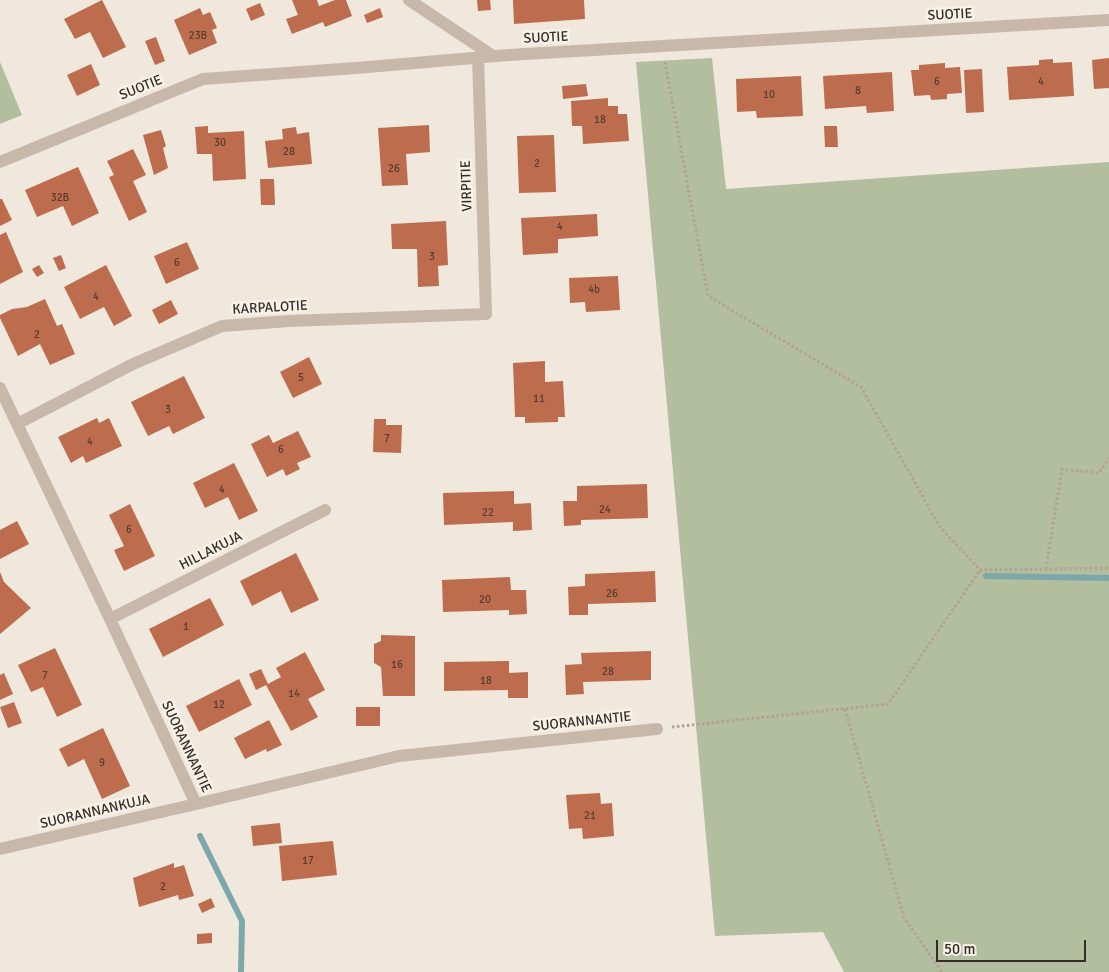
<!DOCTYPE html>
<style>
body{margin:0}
#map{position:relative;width:1109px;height:972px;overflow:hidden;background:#f0e8dc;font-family:Signika,sans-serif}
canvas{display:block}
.scale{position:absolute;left:936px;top:940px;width:150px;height:22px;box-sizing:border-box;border:2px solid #352d28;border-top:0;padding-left:6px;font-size:15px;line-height:18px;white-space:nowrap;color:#352d28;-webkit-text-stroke:4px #f8f2e8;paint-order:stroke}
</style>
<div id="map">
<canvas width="1109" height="972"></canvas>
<div class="scale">50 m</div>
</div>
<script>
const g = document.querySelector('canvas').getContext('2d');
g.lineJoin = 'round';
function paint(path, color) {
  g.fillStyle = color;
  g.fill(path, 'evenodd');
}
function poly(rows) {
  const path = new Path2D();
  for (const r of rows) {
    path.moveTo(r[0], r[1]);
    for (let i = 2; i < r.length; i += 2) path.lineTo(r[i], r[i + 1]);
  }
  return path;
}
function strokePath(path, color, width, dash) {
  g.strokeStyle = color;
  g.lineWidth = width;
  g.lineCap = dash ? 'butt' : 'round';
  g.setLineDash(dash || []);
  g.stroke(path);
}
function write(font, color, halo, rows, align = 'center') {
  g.font = font + ' Signika,sans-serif';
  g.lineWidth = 5;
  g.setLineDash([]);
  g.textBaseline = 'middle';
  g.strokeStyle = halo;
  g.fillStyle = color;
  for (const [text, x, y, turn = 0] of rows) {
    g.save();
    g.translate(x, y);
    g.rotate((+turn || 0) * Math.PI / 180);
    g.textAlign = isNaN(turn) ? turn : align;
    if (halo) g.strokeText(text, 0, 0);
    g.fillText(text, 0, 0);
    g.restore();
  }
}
paint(poly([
 [712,58,726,189,1109,162,1109,972,844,972,823,932,715,936,636,62],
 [0,62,22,115,0,124]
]), '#b2be9d');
strokePath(poly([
 [986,576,1109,578],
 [200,836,242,921,241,972]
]), '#7da8ab', 6);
paint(poly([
 [102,0,126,47,103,58,90,32,75,39,64,19],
 [292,0,317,0,319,6,335,0,346,0,352,16,325,27,323,22,292,34,286,19,298,15],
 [477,0,490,0,491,10,478,11],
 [513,0,584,0,585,19,514,24],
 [260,3,265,15,251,21,246,9],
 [200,8,203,15,210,12,217,28,212,30,217,43,189,55,174,20],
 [380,8,383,17,367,23,364,15],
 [156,37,165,61,155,65,145,41],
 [1109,58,1109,88,1094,89,1092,60],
 [1053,59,1053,63,1072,62,1074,96,1009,100,1007,67,1039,65,1039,60],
 [945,63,945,68,960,67,962,93,947,94,947,99,931,100,930,95,914,96,911,70,919,70,919,65],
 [91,64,100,85,77,96,67,75],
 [982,69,984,112,966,113,964,70],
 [892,72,894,111,867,113,866,106,825,109,823,76],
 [801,76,803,116,757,118,756,111,737,112,736,79],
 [586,84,588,96,563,99,562,86],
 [608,98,608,106,618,106,618,114,627,114,629,141,583,144,582,126,572,126,571,101],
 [429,125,430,152,406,154,408,185,382,186,378,128],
 [208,126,208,133,244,131,246,179,213,181,212,154,197,154,195,127],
 [824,126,837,126,838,147,825,147],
 [296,127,297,134,309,132,312,164,268,168,265,141,283,139,282,129],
 [161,130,166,146,163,148,168,168,154,175,143,135],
 [554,135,556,192,519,193,517,136],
 [133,149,146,175,133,181,147,212,129,221,109,177,114,175,107,161],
 [78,167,99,213,72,226,63,206,37,217,25,190],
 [260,179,274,179,275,205,261,205],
 [0,199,2,199,12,220,0,226],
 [597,214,598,236,558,239,558,253,523,255,521,218],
 [446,221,448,265,438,266,439,286,418,287,417,249,392,249,391,224],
 [6,232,23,272,0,284,0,235],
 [187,242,199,269,166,284,154,256],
 [61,255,66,268,59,271,53,258],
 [39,265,44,273,37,277,32,269],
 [106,265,132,316,114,326,104,307,80,319,64,287],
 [618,276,620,310,586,312,585,302,570,303,569,278],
 [45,299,57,326,62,324,75,354,50,365,40,344,18,356,0,318,0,315,12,309,27,307],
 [171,300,178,314,159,324,152,310],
 [309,357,322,384,293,398,280,372],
 [545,361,545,382,563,381,565,417,558,417,558,422,525,423,525,417,515,417,513,363],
 [184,376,205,418,173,434,169,426,148,436,131,402],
 [97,418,99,423,109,418,122,446,86,463,83,456,71,463,58,437],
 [374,419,386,419,386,425,402,425,401,453,373,452],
 [298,431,311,457,297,463,300,469,286,476,283,469,267,477,251,444,269,435,273,443],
 [234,463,258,511,239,520,228,497,205,508,193,483],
 [647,484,648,518,581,520,581,525,564,526,563,501,577,501,577,486],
 [514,491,514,504,531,503,532,530,513,531,513,522,444,525,443,493],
 [130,504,155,556,124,571,114,550,124,546,109,515],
 [17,521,29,544,0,559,0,530],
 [296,553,319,600,291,613,281,591,252,606,240,581],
 [655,571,656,602,588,604,588,615,569,615,568,587,585,586,585,574],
 [0,572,4,582,31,608,0,634],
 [510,577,511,590,526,590,527,614,509,615,509,610,443,612,442,580],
 [210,598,224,625,163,657,149,629],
 [381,635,415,636,415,696,383,696,381,667,374,663,374,644,381,641],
 [55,648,82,705,57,717,43,687,31,692,18,665],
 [651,651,651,680,583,682,584,694,566,695,565,665,582,664,581,653],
 [305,652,325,690,308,699,318,717,291,731,266,685,281,677,276,668],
 [509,661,509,673,528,672,528,698,508,698,508,690,444,691,444,662],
 [261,669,268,684,256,690,249,674],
 [4,673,13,694,0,700,0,675],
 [239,679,252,705,199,732,186,706],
 [14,702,22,723,8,728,0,707],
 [356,707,380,707,380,726,356,726],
 [269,720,282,745,267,752,266,749,245,759,234,738],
 [103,728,130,786,102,799,84,759,68,767,59,749],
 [600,793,601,804,612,803,614,836,583,839,582,828,569,829,566,795],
 [280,823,282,843,253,846,251,826],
 [333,841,337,875,282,881,279,846],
 [174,863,174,868,184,865,194,896,179,900,178,895,139,907,133,878],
 [211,898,215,907,202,913,198,904],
 [212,933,212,943,197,944,197,934]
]), '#bd6d4d');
strokePath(poly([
 [665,62,708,296,861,387,940,527,980,570,1109,568],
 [1046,569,1062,469,1099,473,1109,458],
 [845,709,904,918,942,972],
 [672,727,888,704,980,570]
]), '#b3a293', 3, [2.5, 2.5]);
strokePath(poly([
 [409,0,493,56],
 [0,162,203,79,356,68,508,55,1109,20],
 [0,388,110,619,196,804,399,756,657,729],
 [17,424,133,364,222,326,289,321,486,314,478,57],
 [110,619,325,510],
 [0,849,196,804]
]), '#c8b8a9', 12);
write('11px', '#573d31', null, [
 ["23B",198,36],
 ["6",937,82],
 ["4",1041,82],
 ["8",858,91],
 ["10",769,95],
 ["18",600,120],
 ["30",220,143],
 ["28",289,152],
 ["2",537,164],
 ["26",394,169],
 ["32B",60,198],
 ["4",560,227],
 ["3",432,257],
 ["6",177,263],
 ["4b",594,290],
 ["4",96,297],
 ["2",37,335],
 ["5",301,378],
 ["11",539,399],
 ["3",168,410],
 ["7",387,439],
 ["4",90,442],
 ["6",281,450],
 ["4",222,490],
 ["24",605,510],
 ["22",488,513],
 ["6",129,530],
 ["26",612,594],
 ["20",485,600],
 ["1",186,627],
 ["16",397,665],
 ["28",608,672],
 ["7",45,676],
 ["18",486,681],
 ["14",294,694],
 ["12",219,705],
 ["9",102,763],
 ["21",590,816],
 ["17",308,861],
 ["2",163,887]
]);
write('14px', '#352d28', '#f8f2e8', [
 ["SUOTIE",950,15,-3],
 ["SUOTIE",546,38,-3],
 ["SUOTIE",141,88,-22],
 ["VIRPITIE",467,186,-92],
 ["KARPALOTIE",270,308,-3],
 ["HILLAKUJA",211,551,-27],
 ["SUORANNANTIE",582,722,-6],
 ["SUORANNANTIE",186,747,65],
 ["SUORANNANKUJA",95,812,-13]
]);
</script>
